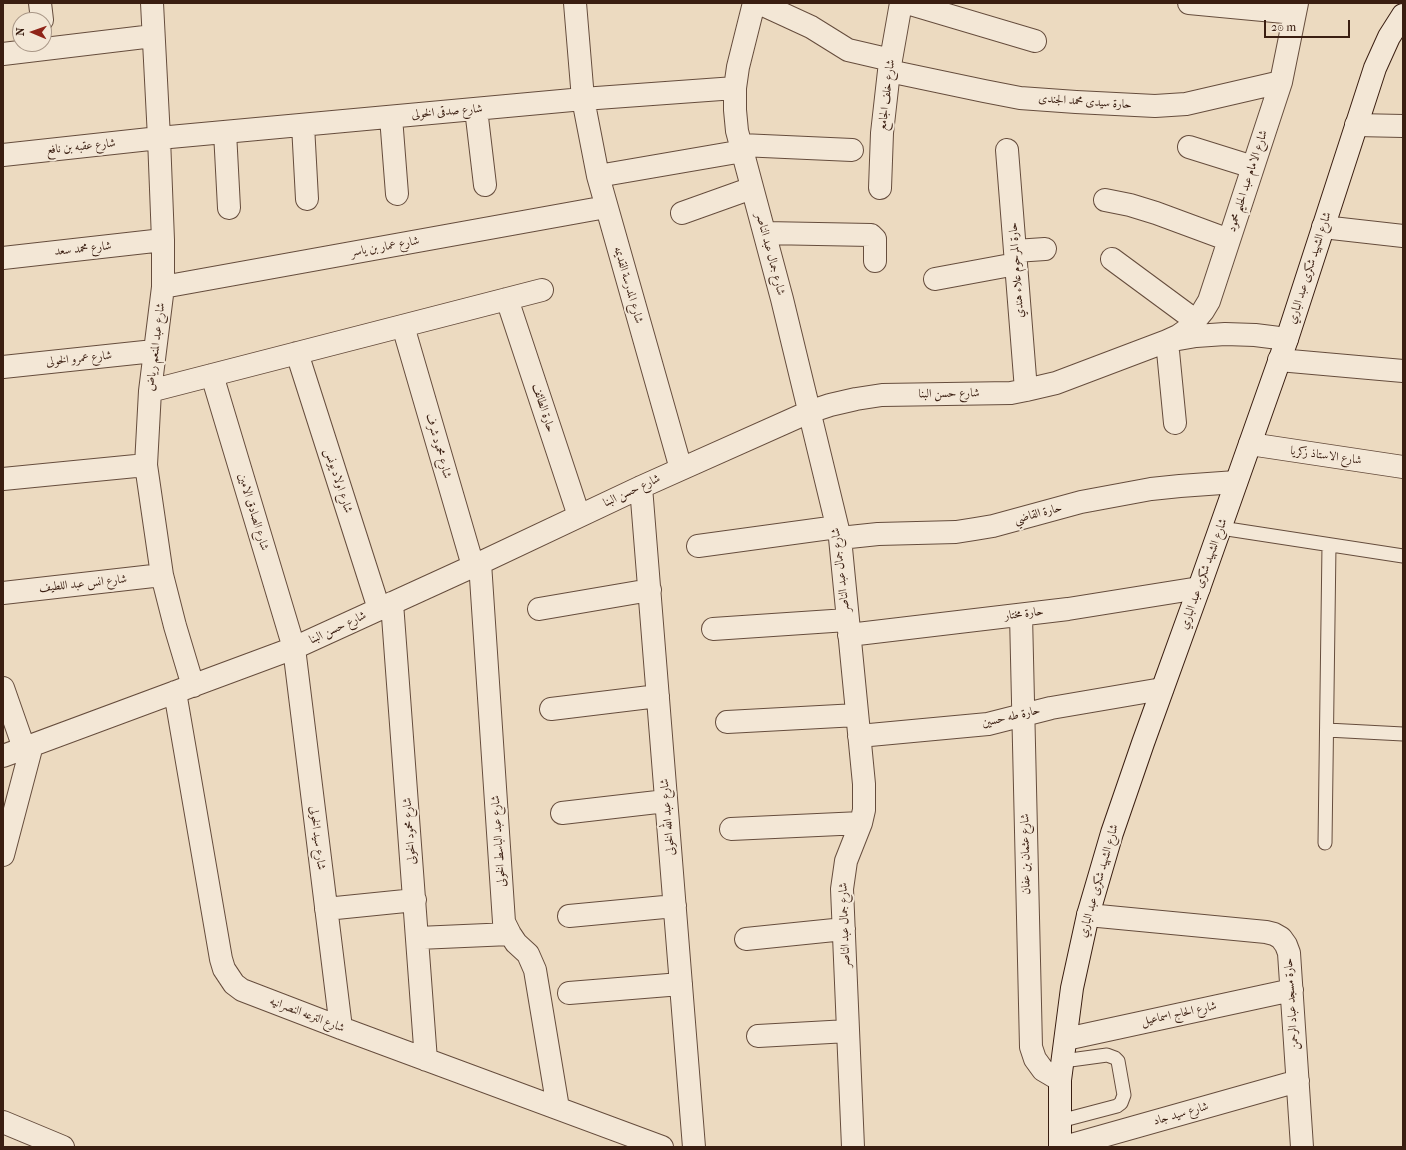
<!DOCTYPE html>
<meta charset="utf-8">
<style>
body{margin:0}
#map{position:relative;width:1406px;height:1150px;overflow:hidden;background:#ecdac0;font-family:"IM FELL French Canon",serif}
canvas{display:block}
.frame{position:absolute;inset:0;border:4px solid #3a1e11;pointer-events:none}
.north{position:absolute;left:12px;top:12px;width:40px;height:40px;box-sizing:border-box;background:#f3e7d6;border:1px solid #a99787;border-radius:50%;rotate:272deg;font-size:11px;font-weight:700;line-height:16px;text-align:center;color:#3a1e11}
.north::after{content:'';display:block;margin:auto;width:14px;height:18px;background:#8f2418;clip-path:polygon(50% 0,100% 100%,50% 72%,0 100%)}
.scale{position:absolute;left:1264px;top:20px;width:86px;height:18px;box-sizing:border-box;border:2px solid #3a1e11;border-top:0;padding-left:5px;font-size:12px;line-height:14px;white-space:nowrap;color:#3a1e11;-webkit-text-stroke:3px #f3e7d6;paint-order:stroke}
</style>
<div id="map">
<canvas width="1406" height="1150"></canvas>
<div class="frame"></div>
<div class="north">N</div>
<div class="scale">20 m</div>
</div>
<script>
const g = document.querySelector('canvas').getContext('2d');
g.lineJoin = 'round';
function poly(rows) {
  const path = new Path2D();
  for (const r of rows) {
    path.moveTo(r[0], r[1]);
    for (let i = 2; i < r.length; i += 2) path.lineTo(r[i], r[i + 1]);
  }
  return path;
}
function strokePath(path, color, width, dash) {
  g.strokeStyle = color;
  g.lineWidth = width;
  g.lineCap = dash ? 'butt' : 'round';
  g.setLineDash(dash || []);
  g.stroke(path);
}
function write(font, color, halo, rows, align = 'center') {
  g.font = font + ' "IM FELL French Canon",Amiri,serif';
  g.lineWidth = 4;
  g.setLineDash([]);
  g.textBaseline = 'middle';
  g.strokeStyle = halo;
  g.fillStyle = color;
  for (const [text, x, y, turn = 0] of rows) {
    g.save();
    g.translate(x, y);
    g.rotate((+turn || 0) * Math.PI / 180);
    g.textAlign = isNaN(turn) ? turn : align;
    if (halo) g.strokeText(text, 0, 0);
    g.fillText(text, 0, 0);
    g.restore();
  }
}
const service = poly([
 [1221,528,1403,556],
 [1327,730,1403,734],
 [1325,843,1329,545],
 [1060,1121,1117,1106,1121,1103,1124,1095,1118,1061,1115,1058,1107,1055,1063,1061]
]);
const minor = poly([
 [40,3,42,20],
 [152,3,159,138,163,240,163,287,150,391,146,465,162,575,175,626,193,686],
 [575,3,583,99,598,176,681,469],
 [754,3,738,67,735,88,735,110,737,131,782,299,840,538,864,784,864,810,861,823,846,861,842,889,853,1147],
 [759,3,811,27,848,50,891,60],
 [907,3,1035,41],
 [1189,3,1295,13],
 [3,54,153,36],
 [889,71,984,91,1020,98,1076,102,1155,106,1186,104,1281,82],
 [476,109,485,185],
 [391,117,397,194],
 [303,125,307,199],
 [1356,125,1403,126],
 [225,132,229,208],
 [741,145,852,150],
 [1189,147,1253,167],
 [1007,150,1026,390],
 [3,155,159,138,583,99,735,88],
 [598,176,743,151],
 [880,188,882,133,889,71,901,3],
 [1105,200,1130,205,1156,213,1229,240],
 [682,213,752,188],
 [1323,227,1403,236],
 [765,233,871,235,875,239,875,261],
 [1015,251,1045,249],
 [3,258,163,240],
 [1112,259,1196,321],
 [935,279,1016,264],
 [163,287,606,207],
 [507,299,579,516],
 [403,326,473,566],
 [297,353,379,609],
 [1279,360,1403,371],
 [3,367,154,351],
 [212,375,294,648,341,1028],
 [150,391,542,290],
 [1175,423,1167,341,1178,336,1188,329,1203,311,1209,301,1281,82,1297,3],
 [1250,444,1403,467],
 [3,479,146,465],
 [641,487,694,1147],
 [840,538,878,534,956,532,975,529,993,526,1081,502,1151,489,1180,486,1236,482],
 [698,546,837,527],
 [480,563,504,922,510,934,516,943,528,954,535,970,558,1108],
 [3,593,162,575],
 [392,603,426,1060],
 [539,609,650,590],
 [1021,615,1031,1047,1035,1059,1043,1070,1060,1080],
 [713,629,847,620],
 [849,635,1068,609,1199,588],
 [3,688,24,748],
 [175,692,221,959,224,969,234,984,242,990,341,1028,662,1147],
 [551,709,658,696],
 [727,722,857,715],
 [859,736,988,724,1051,708,1162,689],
 [3,756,294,648,480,563,641,487,809,412,830,405,856,399,882,395,1011,393,1026,390,1056,383,1167,341,1196,336,1225,334,1255,335,1287,339],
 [562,813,666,801],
 [731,829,861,823],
 [3,855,32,745],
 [326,909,415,900],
 [1088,915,1266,932,1274,934,1281,938,1286,945,1289,953,1302,1147],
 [569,916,675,906],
 [418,938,510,934],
 [746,939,844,929],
 [569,993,681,984],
 [758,1036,848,1031],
 [1066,1039,1292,990],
 [3,1122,63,1147],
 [1064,1147,1298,1081]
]);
const secondary = poly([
 [1060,1147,1060,1080,1072,988,1088,915,1112,833,1143,743,1199,588,1287,339,1375,68,1389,37,1403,15]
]);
strokePath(service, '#664d3d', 15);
strokePath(minor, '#664d3d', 24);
strokePath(secondary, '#3a1e11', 24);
strokePath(service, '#f3e7d6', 13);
strokePath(minor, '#f3e7d6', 22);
strokePath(secondary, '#f3e7d6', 22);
write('12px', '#3a1e11', '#f3e7d6', [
 ["شارع خلف الجامع",887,95,-83],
 ["حارة سيدى محمد الجندى",1085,102,4],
 ["شارع صدقى الخولى",447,112,-5],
 ["شارع عقبه بن نافع",81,147,-6],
 ["شارع الامام عبد الحليم محمود",1248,181,-72],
 ["شارع عمار بن ياسر",385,247,-10],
 ["شارع محمد سعد",83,249,-6],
 ["شارع جمال عبد الناصر",770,254,75],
 ["شارع الشهيد شكرى عبد الباري",1310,268,-72],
 ["حارة المرحوم علاء هندي",1017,270,-94],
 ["شارع المدرسة القديمه",628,285,74],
 ["شارع عبد المنعم رياض",156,347,-83],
 ["شارع عمرو الخولى",79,359,-6],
 ["شارع حسن البنا",949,394,-1],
 ["حارة الطائف",543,408,72],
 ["شارع محمود شرف",438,446,74],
 ["شارع الاستاذ زكريا",1326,456,8],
 ["شارع اولاد يونس",338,481,72],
 ["شارع حسن البنا",632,491,-25],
 ["شارع الصادق الامين",253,512,73],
 ["حارة القاضي",1038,514,-15],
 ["شارع جمال عبد الناصر",841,570,-97],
 ["شارع الشهيد شكرى عبد الباري",1204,574,-70],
 ["شارع انس عبد اللطيف",83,584,-6],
 ["حارة مختار",1024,614,-7],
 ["شارع حسن البنا",338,628,-25],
 ["حارة طه حسين",1011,717,-13],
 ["شارع عبد الله الخولى",668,817,-95],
 ["شارع محمود الخولى",410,831,-94],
 ["شارع سيد الخولى",317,838,83],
 ["شارع عبد الباسط الخولى",499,841,-94],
 ["شارع عثمان بن عفان",1026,854,-91],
 ["شارع الشهيد شكرى عبد الباري",1099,881,-74],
 ["شارع جمال عبد الناصر",845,925,-92],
 ["حارة مسجد عباد الرحمن",1292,1004,-94],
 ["شارع الحاج اسماعيل",1179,1014,-12],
 ["شارع الترعه النصرانيه",307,1015,21],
 ["شارع سيد جاد",1181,1114,-16]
]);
</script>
